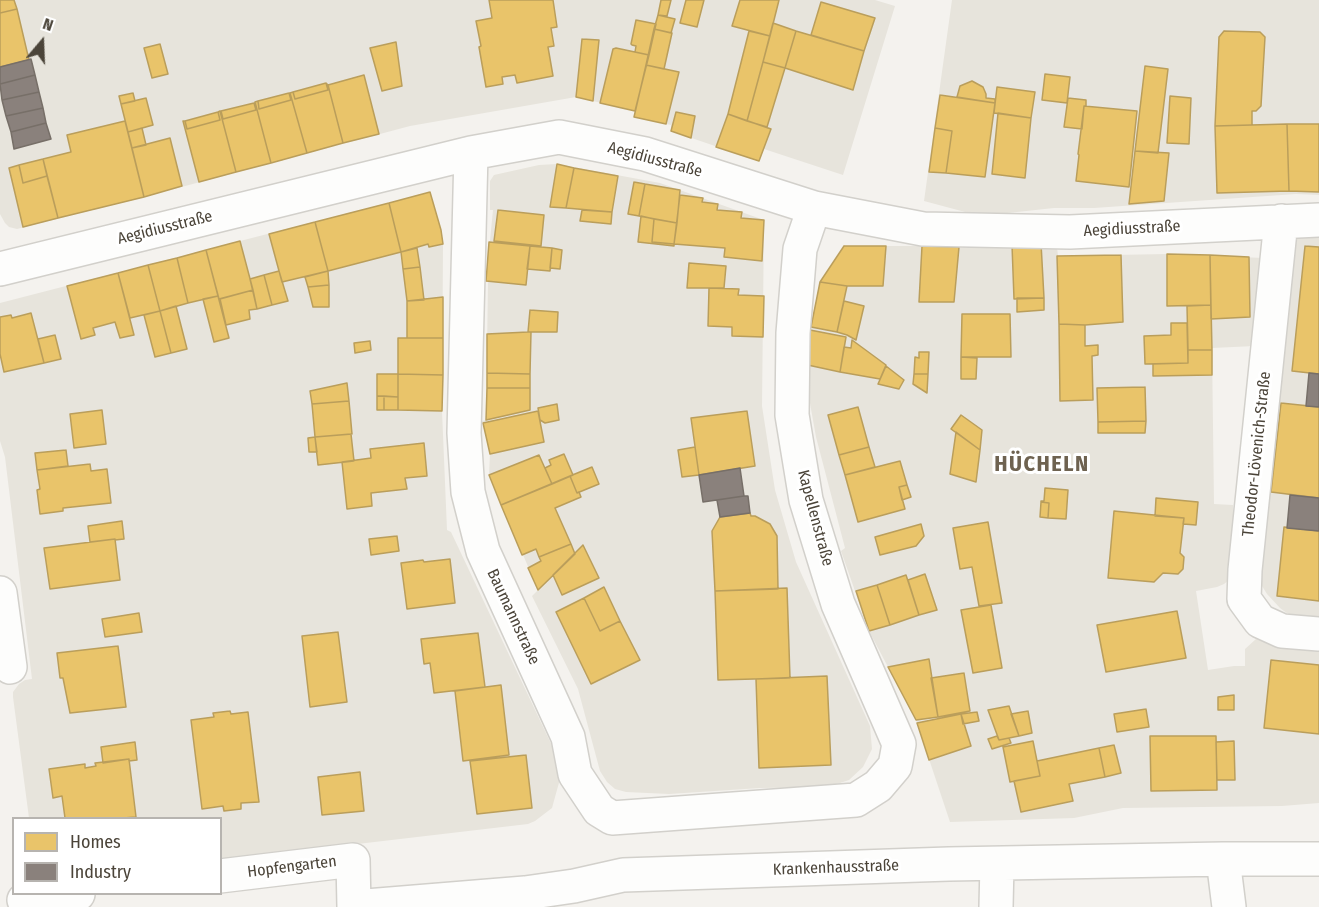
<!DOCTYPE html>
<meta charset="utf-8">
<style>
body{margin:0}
#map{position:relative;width:1319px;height:907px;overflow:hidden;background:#f4f2ee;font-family:"Fira Sans Condensed",sans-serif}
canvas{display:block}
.legend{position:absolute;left:12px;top:817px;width:210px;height:78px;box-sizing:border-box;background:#fff;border:2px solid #b7b4b0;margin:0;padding:8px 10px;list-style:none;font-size:18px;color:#4b4439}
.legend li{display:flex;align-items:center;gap:12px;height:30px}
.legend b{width:30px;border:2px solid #b7b4b0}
.north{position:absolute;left:12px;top:12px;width:60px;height:60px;-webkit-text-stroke:4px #fff;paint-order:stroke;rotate:19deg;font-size:16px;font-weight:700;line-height:24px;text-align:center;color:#4b4439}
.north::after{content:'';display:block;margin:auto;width:21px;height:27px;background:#4b4439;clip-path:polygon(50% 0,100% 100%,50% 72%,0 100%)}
</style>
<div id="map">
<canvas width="1319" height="907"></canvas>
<ul class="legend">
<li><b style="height:16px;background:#e9c46a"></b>Homes</li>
<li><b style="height:16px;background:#8a817c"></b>Industry</li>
</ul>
<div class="north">N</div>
</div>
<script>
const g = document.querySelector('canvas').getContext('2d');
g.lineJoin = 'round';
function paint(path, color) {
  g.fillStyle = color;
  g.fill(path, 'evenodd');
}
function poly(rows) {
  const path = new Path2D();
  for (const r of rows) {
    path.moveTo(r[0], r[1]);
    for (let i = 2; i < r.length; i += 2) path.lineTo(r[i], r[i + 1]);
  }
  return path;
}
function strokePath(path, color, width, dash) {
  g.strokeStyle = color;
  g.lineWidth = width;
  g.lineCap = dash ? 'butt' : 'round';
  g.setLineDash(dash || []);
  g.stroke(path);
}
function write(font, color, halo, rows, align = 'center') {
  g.font = font + ' "Fira Sans Condensed",sans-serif';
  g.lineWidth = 6;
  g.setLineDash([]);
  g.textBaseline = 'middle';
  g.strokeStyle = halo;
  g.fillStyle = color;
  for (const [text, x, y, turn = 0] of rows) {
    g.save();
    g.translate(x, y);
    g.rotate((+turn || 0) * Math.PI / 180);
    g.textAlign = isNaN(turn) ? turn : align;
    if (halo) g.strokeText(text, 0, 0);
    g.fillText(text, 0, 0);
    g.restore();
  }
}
paint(poly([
 [0,0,875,0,895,6,843,175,764,149,759,161,671,131,671,125,634,117,635,111,576,97,410,126,144,197,17,229,9,227,5,223,0,214],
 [952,0,1319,0,1319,195,1296,194,1094,208,1054,208,980,216,924,201],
 [557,164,660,183,764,220,762,406,775,490,796,562,870,726,872,749,863,767,849,780,828,787,760,788,669,794,626,792,615,789,607,782,600,771,578,689,532,596,538,590,489,475,490,454,482,421,486,420,488,281,486,281,493,210,490,210,490,181,494,175,539,165],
 [430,192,441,230,443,244,442,411,447,530,451,532,554,750,560,779,552,808,535,821,528,824,221,860,220,818,29,818,13,697,13,692,19,684,25,680,32,679,5,457,0,441,0,303],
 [1319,230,1319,620,1303,619,1288,614,1280,608,1267,594,1262,586,1259,576,1295,241,1299,236],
 [1012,245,1057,247,1058,256,1167,254,1264,258,1255,346,1212,348,1214,504,1233,505,1233,567,1229,580,1224,584,1217,587,1196,591,1208,670,1234,666,1245,666,1245,649,1256,639,1319,646,1319,803,1282,806,1123,808,1074,818,950,822,916,720,869,631,841,551,845,548,816,437,803,364,820,282,844,246,922,246,952,248]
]), '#e7e4dc');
const homes = poly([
 [0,0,14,0,17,9,0,13,0,0],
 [489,0,553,0,557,27,551,28,554,46,548,47,553,76,517,83,515,75,502,77,503,84,486,87,479,47,481,46,476,21,492,18,489,0],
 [661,0,671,0,667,16,658,15,661,0],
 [686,0,704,0,697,27,680,23,686,0],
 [740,0,779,0,770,36,732,26,740,0],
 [821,2,875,18,864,51,811,35,821,2],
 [17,9,29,60,0,67,0,13,17,9],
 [658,15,675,19,671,33,654,29,658,15],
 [636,20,656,24,649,55,635,52,636,46,632,45,631,44,636,20],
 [773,23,796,31,785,68,763,62,773,23],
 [654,29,672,33,664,69,646,65,654,29],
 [749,31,770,36,747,121,728,114,749,31],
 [796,31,864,51,853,90,785,68,796,31],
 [1224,31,1260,32,1265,37,1261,106,1256,111,1252,111,1252,125,1215,126,1219,37,1224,31],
 [582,39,599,40,593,101,576,97,582,39],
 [396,42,402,86,382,91,370,48,396,42],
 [160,44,168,74,152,78,144,48,160,44],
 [616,48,649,55,635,111,600,103,613,49,616,48],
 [763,62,785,68,767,127,747,121,763,62],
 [646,65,679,72,666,124,634,117,646,65],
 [1145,66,1168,69,1158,153,1135,151,1145,66],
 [1045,74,1070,77,1067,103,1042,100,1045,74],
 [364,75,379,134,343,143,328,85,364,75],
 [972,81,983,87,986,94,986,98,995,99,995,103,957,97,960,86,972,81],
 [326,83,328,85,343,143,307,153,290,93,293,92,295,99,328,90,326,83],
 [326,83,328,90,295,99,293,92,326,83],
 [997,87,1035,92,1031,118,994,113,997,87],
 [133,93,135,101,121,104,119,96,133,93],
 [289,93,291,100,259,109,258,101,289,93],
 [289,93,290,93,307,153,271,163,255,102,258,101,259,109,291,100,289,93],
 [940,95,995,103,985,177,946,173,952,131,935,128,940,95],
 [1170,96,1191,98,1189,144,1167,143,1170,96],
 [146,98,153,125,128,132,121,104,146,98],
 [1068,98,1086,100,1086,106,1084,106,1082,129,1064,127,1068,98],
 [255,102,271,163,236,172,220,111,221,111,223,119,256,110,255,102],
 [254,103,256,110,223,119,221,111,254,103],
 [1084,106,1137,111,1129,187,1076,181,1079,155,1078,154,1084,106],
 [220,111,236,172,199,182,183,121,185,121,187,129,220,120,218,112,220,111],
 [218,112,220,120,187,129,185,121,218,112],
 [676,112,695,116,691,138,671,131,676,112],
 [998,113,1031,118,1025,178,992,174,998,113],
 [728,114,771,129,759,161,716,147,728,114],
 [125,121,144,197,58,218,43,159,71,152,67,135,125,121],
 [1287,124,1289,191,1217,193,1215,126,1287,124],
 [1287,124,1319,124,1319,192,1289,191,1287,124],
 [142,128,146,145,132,148,128,132,142,128],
 [935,128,952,131,946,173,929,172,935,128],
 [170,138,182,186,144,197,132,148,170,138],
 [1135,151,1169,153,1164,201,1129,204,1135,151],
 [43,159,47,176,23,183,19,165,43,159],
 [557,164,574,168,566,208,550,207,557,164],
 [19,165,23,183,47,176,58,218,23,227,9,168,19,165],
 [574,168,618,176,612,212,566,208,574,168],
 [634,182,645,184,639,216,628,214,634,182],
 [645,184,680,190,677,223,639,216,645,184],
 [430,192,441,230,443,244,429,247,428,244,401,252,389,203,430,192],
 [680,195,703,198,702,202,718,204,717,210,742,212,741,218,764,220,762,261,724,257,725,248,674,244,680,195],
 [389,203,401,252,328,271,315,222,389,203],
 [498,210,544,215,541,246,494,241,498,210],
 [582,210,612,212,611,224,580,221,582,210],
 [641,216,654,219,652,242,674,244,674,246,638,242,641,216],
 [654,219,677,223,674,244,652,242,654,219],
 [315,222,328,271,282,282,269,234,315,222],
 [240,241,253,290,219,299,206,250,240,241],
 [489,242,530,246,526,285,486,281,489,242],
 [1041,243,1044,298,1014,299,1012,245,1041,243],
 [530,246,552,248,550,271,527,269,530,246],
 [844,246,886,246,883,286,847,286,820,282,844,246],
 [922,246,959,247,954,302,919,302,922,246],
 [1305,246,1319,247,1319,374,1292,371,1305,246],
 [417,248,420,267,403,269,401,252,417,248],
 [552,248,562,250,560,269,550,268,552,248],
 [206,250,218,296,188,303,177,258,206,250],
 [1167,254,1210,255,1211,305,1167,306,1167,254],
 [1121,255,1123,322,1085,325,1059,324,1057,256,1121,255],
 [1210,255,1249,257,1250,317,1211,319,1210,255],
 [177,258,188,303,160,311,148,265,177,258],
 [689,263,726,266,724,288,687,288,689,263],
 [148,265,160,311,130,318,118,273,148,265],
 [420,267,424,300,407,301,403,269,420,267],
 [279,271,288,301,272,305,264,275,279,271],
 [328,271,329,285,308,287,305,277,328,271],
 [118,273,134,335,120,338,115,322,93,328,95,335,81,339,67,286,118,273],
 [264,275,272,305,257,309,250,279,264,275],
 [820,282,847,286,837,332,811,327,820,282],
 [329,285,329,307,313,307,308,287,329,285],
 [709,288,739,289,738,295,764,296,763,337,732,336,732,327,708,326,709,288],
 [253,290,257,309,249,310,250,319,226,325,220,299,253,290],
 [218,296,229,338,214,342,203,299,218,296],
 [443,297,443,338,407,338,407,301,443,297],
 [1017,298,1044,298,1044,310,1017,312,1017,298],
 [844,301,864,306,856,340,847,335,837,332,844,301],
 [1211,305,1212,350,1188,350,1187,306,1211,305],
 [176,306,187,349,171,353,160,311,176,306],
 [530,310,558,312,557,332,528,332,530,310],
 [160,311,171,353,155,357,144,315,160,311],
 [31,313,44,363,4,372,0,354,0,317,11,315,12,318,31,313],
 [962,314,1010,314,1011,357,961,357,962,314],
 [1171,323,1187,323,1188,363,1145,364,1144,336,1171,335,1171,323],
 [1059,324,1085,325,1085,346,1098,345,1098,355,1092,356,1093,400,1060,401,1059,324],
 [810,330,846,337,840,372,803,364,810,330],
 [528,332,531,332,530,374,487,373,487,334,528,332],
 [55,335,61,359,44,363,38,339,55,335],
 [398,338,443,338,443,375,398,374,398,338],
 [852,340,886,365,880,379,840,372,844,347,851,348,852,340],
 [370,341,371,350,355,353,354,343,370,341],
 [1188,350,1212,350,1212,375,1153,376,1153,364,1188,363,1188,350],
 [919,352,929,352,928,374,914,374,915,357,919,358,919,352],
 [961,357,977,358,976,379,961,379,961,357],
 [886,366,904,380,899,389,878,384,886,366],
 [487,373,530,374,530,388,487,388,487,373],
 [377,374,398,374,398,397,377,396,377,374],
 [398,374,443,375,442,411,398,410,398,374],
 [914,374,928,374,927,393,913,384,914,374],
 [347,383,349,401,312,404,310,391,347,383],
 [1145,387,1146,421,1098,422,1097,388,1145,387],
 [487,388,530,388,530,410,486,420,487,388],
 [377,396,384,396,384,410,377,410,377,396],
 [384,396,398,397,398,410,384,410,384,396],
 [349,401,352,434,315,437,312,404,349,401],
 [1281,403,1319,407,1319,498,1271,492,1281,403],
 [557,404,559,420,545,423,540,420,538,408,557,404],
 [858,407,869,447,839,455,828,415,858,407],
 [102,410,106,444,74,448,70,414,102,410],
 [538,411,544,442,490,454,483,423,538,411],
 [747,411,755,466,699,475,691,418,747,411],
 [961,415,982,430,980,450,951,429,961,415],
 [1146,421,1145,433,1098,433,1098,422,1146,421],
 [956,432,980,450,976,482,950,474,956,432],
 [351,434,354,461,318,465,315,437,351,434],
 [315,437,317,452,309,452,308,438,315,437],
 [424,443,427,476,405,478,407,489,371,493,372,506,347,509,342,462,371,458,370,449,424,443],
 [695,447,699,475,682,477,678,450,695,447],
 [869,447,875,467,845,475,839,455,869,447],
 [66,450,68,466,37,470,35,453,66,450],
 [564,454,573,475,552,484,545,468,551,465,549,460,564,454],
 [539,455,552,484,501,505,489,475,539,455],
 [900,461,907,485,899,487,905,509,858,522,845,475,900,461],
 [90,464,91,471,107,469,111,503,63,508,63,511,40,514,37,490,40,489,37,470,90,464],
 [592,467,599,484,577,493,570,476,592,467],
 [570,476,577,493,579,492,581,497,555,508,571,544,539,557,536,549,522,555,501,505,570,476],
 [907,485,911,497,902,500,899,487,907,485],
 [1045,488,1068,490,1066,519,1048,518,1049,503,1041,502,1041,501,1044,501,1045,488],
 [1156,498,1198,502,1196,525,1183,524,1184,518,1155,516,1156,498],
 [1041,502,1049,503,1048,518,1040,517,1041,502],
 [1114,511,1184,518,1180,553,1184,557,1183,569,1178,574,1163,573,1154,582,1108,578,1114,511],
 [750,513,751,516,755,516,770,524,777,536,778,589,715,591,712,531,720,517,750,513],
 [122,521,124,539,115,540,115,539,90,542,88,526,122,521],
 [988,522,1002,603,979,606,972,567,960,569,953,528,988,522],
 [921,524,924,536,916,546,880,555,875,537,921,524],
 [1284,527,1319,531,1319,601,1277,596,1284,527],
 [397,536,399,551,371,555,369,539,397,536],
 [115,539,120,580,50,589,44,548,115,539],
 [571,544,575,554,538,590,528,568,541,561,539,557,571,544],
 [583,545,599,578,562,595,553,575,583,545],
 [450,559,455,603,407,609,401,563,423,560,424,562,450,559],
 [925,574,937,610,919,615,908,580,925,574],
 [906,575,919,615,890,625,877,585,906,575],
 [877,585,890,625,869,631,856,591,877,585],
 [604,587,620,621,600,631,584,598,604,587],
 [787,588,790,678,718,680,715,591,787,588],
 [584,598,600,631,620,621,640,660,591,684,556,612,584,598],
 [991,605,1002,668,973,673,961,610,991,605],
 [1177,611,1186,658,1106,672,1097,625,1177,611],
 [139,613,142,632,105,637,102,619,139,613],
 [338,632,347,702,310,707,302,636,338,632],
 [478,633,485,687,434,693,430,663,424,664,421,639,478,633],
 [118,646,126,707,70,713,63,678,60,678,57,653,118,646],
 [929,659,938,717,916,720,888,667,929,659],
 [1271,660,1319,665,1319,734,1264,728,1271,660],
 [964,673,970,711,938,717,931,678,964,673],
 [827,676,831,765,759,768,756,679,827,676],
 [501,685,509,755,463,761,455,691,501,685],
 [1234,695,1234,710,1218,710,1218,697,1234,695],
 [1009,706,1019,736,999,740,988,710,1009,706],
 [1146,709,1149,727,1117,732,1114,714,1146,709],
 [230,711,231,714,248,712,259,802,241,803,241,809,224,811,223,806,202,809,191,720,214,717,213,713,230,711],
 [1028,711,1032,733,1019,736,1011,714,1028,711],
 [977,712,979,721,963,724,961,714,977,712],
 [961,714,971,746,929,760,917,723,961,714],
 [997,736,999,740,1009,738,1011,743,992,749,988,739,997,736],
 [1150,736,1216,736,1217,790,1151,791,1150,736],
 [1033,741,1040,776,1010,782,1003,747,1033,741],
 [1234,741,1235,780,1217,780,1216,742,1234,741],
 [135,742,137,760,129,761,129,759,103,763,101,747,135,742],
 [1114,745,1121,773,1105,777,1099,748,1114,745],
 [1099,748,1105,777,1069,784,1073,801,1021,812,1014,781,1040,776,1037,761,1099,748],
 [526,755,532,808,477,814,470,761,526,755],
 [129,759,136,817,123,818,65,818,62,796,53,798,49,769,85,764,85,768,96,766,95,763,129,759],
 [360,772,364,811,322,815,318,777,360,772]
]);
paint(homes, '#e9c46a');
strokePath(homes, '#ba9e5b', 1.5);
const industry = poly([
 [31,59,35,75,0,84,0,67,31,59],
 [35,75,39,92,2,100,0,84,35,75],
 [39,92,43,108,6,116,2,100,39,92],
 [43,108,46,123,11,132,6,116,43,108],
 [46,123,51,139,14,149,11,132,46,123],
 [1309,373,1319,374,1319,407,1306,406,1309,373],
 [740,468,744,496,703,502,699,475,740,468],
 [1290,495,1319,498,1319,531,1287,528,1290,495],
 [744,496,748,496,750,513,720,517,717,500,744,496]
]);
paint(industry, '#8a817c');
strokePath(industry, '#776f68', 1.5);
const minor = poly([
 [471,153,464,433,468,492,483,551,568,737,575,774,599,810,612,818,856,800,878,786,895,766,899,744,838,604,806,500,792,415,793,333,800,249,814,208],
 [1281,221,1245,570,1244,599,1260,621,1282,631,1319,634],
 [0,269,471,153,559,137,645,154,814,208,923,229,1070,232,1319,220],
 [0,593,10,667],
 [1223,859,1229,907],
 [220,876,353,860,354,907],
 [24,900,78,894],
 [354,907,525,893,574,886,623,875,949,864,1223,859,1319,859],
 [996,907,997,864]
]);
strokePath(minor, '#d2d0cb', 36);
strokePath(minor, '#fdfdfc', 33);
write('16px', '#4b4439', '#fff', [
 ["Aegidiusstraße",655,160,15],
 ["Aegidiusstraße",165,228,-14],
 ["Aegidiusstraße",1132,229,-3],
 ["Theodor-Lövenich-Straße",1257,454,-84],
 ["Kapellenstraße",815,518,75],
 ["Baumannstraße",513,617,65],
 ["Hopfengarten",292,867,-7],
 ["Krankenhausstraße",836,868,-2]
]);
g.letterSpacing = '1.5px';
write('bold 22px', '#6e6250', '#fff', [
 ["HÜCHELN",1042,465]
]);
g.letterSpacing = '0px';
</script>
